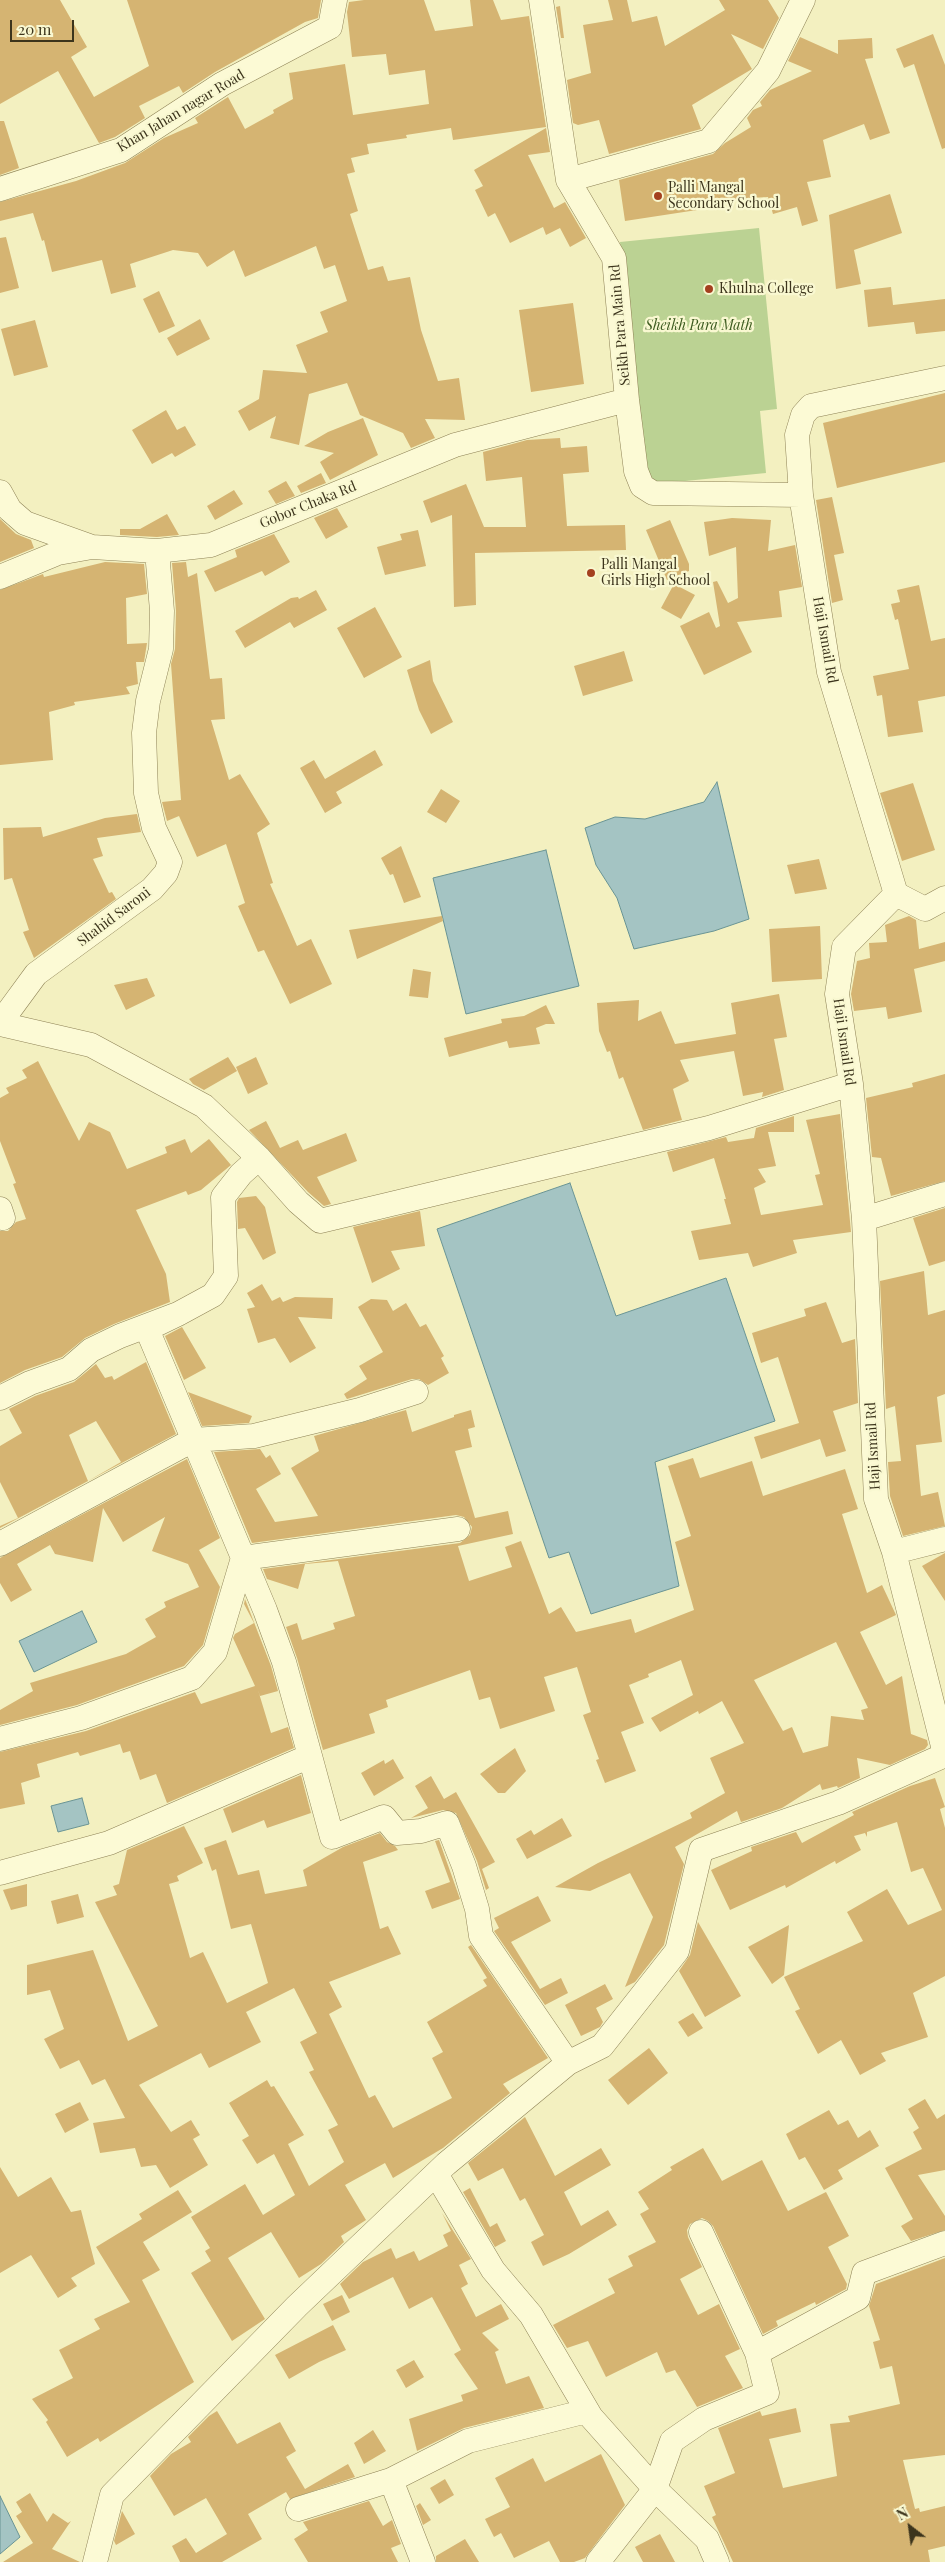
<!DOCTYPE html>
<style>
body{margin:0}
#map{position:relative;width:945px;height:2562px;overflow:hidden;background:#f3f0c0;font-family:"Playfair Display",serif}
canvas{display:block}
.north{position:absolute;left:885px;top:2502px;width:50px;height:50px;-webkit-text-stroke:4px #f9f8d1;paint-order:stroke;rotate:330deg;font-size:14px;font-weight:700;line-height:20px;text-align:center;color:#3c341c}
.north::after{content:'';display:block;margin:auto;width:18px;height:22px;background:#3c341c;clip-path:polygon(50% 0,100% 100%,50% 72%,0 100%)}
.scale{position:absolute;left:10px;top:20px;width:64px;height:22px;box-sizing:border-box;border:2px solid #3c341c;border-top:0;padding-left:6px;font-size:15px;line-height:18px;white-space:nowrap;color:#3c341c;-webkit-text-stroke:4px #f9f8d1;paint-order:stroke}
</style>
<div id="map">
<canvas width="945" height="2562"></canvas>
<div class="north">N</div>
<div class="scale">20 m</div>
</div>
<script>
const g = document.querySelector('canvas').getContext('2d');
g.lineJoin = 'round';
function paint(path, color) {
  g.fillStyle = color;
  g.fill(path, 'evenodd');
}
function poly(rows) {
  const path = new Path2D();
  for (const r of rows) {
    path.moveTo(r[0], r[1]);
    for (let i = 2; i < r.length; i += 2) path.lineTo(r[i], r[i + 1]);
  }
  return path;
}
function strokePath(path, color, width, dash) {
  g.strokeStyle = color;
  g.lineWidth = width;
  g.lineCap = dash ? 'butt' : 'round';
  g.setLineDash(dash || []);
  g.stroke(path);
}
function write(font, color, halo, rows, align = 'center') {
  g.font = font + ' "Playfair Display",serif';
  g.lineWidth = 4.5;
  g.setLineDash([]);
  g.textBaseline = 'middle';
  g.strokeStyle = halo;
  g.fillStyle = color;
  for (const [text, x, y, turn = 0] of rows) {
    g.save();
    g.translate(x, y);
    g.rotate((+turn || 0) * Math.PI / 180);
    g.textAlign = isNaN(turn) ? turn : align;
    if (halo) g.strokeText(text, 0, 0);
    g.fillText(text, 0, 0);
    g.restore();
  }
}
paint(poly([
 [759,228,777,409,760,411,766,473,645,485,620,242]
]), '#bbd293');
const water = poly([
 [717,782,749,919,714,931,634,949,617,898,596,865,585,828,615,817,645,819,704,802,717,782],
 [546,850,579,986,466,1014,433,878,546,850],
 [570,1183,616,1316,726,1278,775,1421,655,1462,679,1586,591,1614,569,1552,549,1558,437,1229,570,1183],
 [82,1611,97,1642,34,1672,19,1641,82,1611],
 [82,1798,89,1824,58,1832,51,1806,82,1798],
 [0,2496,20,2537,0,2554,0,2496]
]);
paint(water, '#a4c4c3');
strokePath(water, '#699494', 1);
paint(poly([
 [0,0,60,0,87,47,71,57,94,97,149,66,127,0,321,0,318,18,305,22,215,72,183,93,179,86,139,106,145,118,115,137,99,143,58,71,0,104],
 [364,0,424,0,435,31,473,26,470,0,493,0,501,20,529,16,546,127,453,140,451,128,406,135,407,138,367,144,369,154,351,158,355,172,347,174,358,211,350,214,368,270,383,266,388,281,410,277,421,330,438,381,459,378,465,420,425,419,435,438,411,448,403,433,360,415,347,383,309,394,299,445,270,438,276,416,249,431,238,411,259,399,263,370,307,373,296,345,328,332,320,312,347,301,335,265,324,269,316,246,245,277,234,250,207,267,198,253,173,250,130,264,136,287,111,294,102,260,52,272,44,240,42,241,33,213,0,221,0,202,76,181,125,163,164,138,198,123,195,118,228,97,245,129,274,113,273,110,293,99,289,73,345,64,353,115,429,104,425,70,389,75,386,54,352,57,347,12,349,2],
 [608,0,627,0,632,22,657,16,665,46,725,10,719,0,768,0,779,18,763,49,731,34,752,69,692,105,701,129,609,154,599,120,578,125,573,123,567,80,591,73,583,25,613,20],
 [560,6,564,38,561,38,556,7],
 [933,34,945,65,945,148,942,149,914,64,904,68,896,49],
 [800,37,838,54,838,40,872,38,873,58,865,59,890,133,870,140,864,124,823,140,831,177,807,182,818,221,802,226,797,207,773,214,768,197,734,199,734,202,696,206,697,210,625,221,619,180,713,154,725,143,751,127,747,118,753,110,762,106,760,102,770,90,812,71,788,61],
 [0,121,4,121,19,168,0,175],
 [546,128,550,152,528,155,554,208,565,202,586,238,570,247,560,228,546,235,543,227,510,243,495,213,488,217,475,190,483,186,474,170],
 [890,194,902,233,854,250,861,284,836,289,829,215],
 [6,237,19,288,0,293,0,238],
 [891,287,893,305,945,299,945,331,916,334,914,322,868,327,864,290],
 [159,291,175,326,159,333,143,299],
 [573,303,584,384,531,392,519,310],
 [200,319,210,339,177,356,167,338],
 [35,320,48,367,14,376,1,329],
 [945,393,945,462,837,488,823,423],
 [166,410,177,430,185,426,196,445,175,457,172,453,152,464,132,430],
 [363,418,378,455,330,480,320,462,334,453,304,446,328,432],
 [560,438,561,448,587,446,589,472,563,474,567,526,625,525,626,550,475,553,476,605,454,607,452,515,431,523,423,501,466,484,484,527,526,527,522,477,486,481,483,452,527,440],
 [321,473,326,483,301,493,297,486],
 [286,481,295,496,276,504,268,491],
 [234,490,243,504,215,520,207,506],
 [832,497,844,553,834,555,843,600,832,603,816,500],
 [337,508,348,527,326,539,314,518],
 [167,514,179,535,157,537,120,535,120,529,140,529],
 [732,518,771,520,768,551,795,545,802,587,779,591,782,617,737,622,752,652,704,675,680,626,709,612,716,628,720,626,713,582,717,581,728,603,738,598,736,547,709,556,704,522],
 [0,519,16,534,31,540,34,548,0,562],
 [670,520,689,564,689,571,667,580,646,530],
 [418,530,426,566,385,575,377,547,402,540,400,534],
 [274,534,290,562,265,576,262,571,215,592,204,571,237,557,235,550],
 [105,562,144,564,147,594,126,598,127,644,147,643,144,662,136,662,138,684,126,687,130,694,74,702,75,705,49,712,53,760,0,765,0,590,43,574,44,577],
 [186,562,188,577,197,573,210,679,222,678,225,719,211,720,229,780,240,774,270,824,257,833,273,883,270,884,297,946,311,939,332,984,290,1004,264,950,258,952,238,906,245,903,226,844,197,857,179,816,167,821,162,802,181,800,171,664,175,649,176,611,172,563],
 [674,584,695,595,681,619,661,608],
 [919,585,931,641,945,638,945,696,918,701,923,732,888,737,882,695,877,696,873,676,909,669,898,619,895,620,891,604,900,602,897,590],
 [316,590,327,610,294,628,290,622,245,648,235,631,291,598,298,597,299,599],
 [375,607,402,657,364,678,337,628],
 [624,651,633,681,583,696,574,666],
 [430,660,433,681,453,722,431,734,419,710,407,670],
 [375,750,383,765,336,792,342,803,325,813,300,768,314,760,325,779],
 [913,783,935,850,902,861,880,793],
 [441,789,460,801,446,823,427,812],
 [137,814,141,832,97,838,103,856,93,859,109,893,112,892,116,899,34,958,23,932,29,930,12,878,4,880,3,828,41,827,43,837,105,818],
 [401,846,421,897,404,903,393,874,390,875,381,858],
 [819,859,827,889,795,894,787,865],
 [442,916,443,921,357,959,349,930],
 [909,916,916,920,919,949,945,942,945,961,914,969,922,1012,888,1019,886,1007,854,1011,851,994,857,961,870,958,869,943,887,942,885,925],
 [820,926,822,979,772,982,769,929],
 [413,969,431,972,428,998,409,996],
 [147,978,155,996,126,1010,114,985],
 [779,994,787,1037,774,1039,784,1090,762,1097,763,1092,743,1096,734,1051,680,1060,689,1081,673,1089,682,1120,643,1130,623,1077,619,1079,610,1051,607,1052,599,1031,597,1003,639,1000,638,1021,661,1011,675,1044,736,1034,731,1003],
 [546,1005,555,1024,546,1024,536,1028,540,1044,509,1048,507,1041,449,1057,444,1038,502,1023,501,1019,524,1016],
 [228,1057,237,1071,204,1090,193,1084,189,1079],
 [256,1057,268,1084,248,1094,236,1067],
 [38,1061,79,1141,89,1122,110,1132,127,1169,167,1153,165,1147,185,1139,191,1153,209,1139,231,1165,201,1190,188,1195,186,1191,136,1210,166,1274,170,1302,114,1324,85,1338,62,1357,25,1370,0,1383,0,1231,8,1231,16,1222,26,1219,13,1184,16,1183,0,1141,0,1098,9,1093,6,1088,27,1078,22,1070],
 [945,1074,945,1181,891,1196,881,1158,872,1157,866,1098,913,1087,912,1083],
 [840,1114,851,1232,793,1240,797,1253,753,1267,748,1253,699,1260,691,1231,731,1224,724,1199,726,1199,714,1158,673,1172,667,1152,726,1137,728,1142,754,1138,756,1128,794,1116,794,1132,768,1132,776,1166,758,1169,766,1182,754,1188,761,1215,823,1205,815,1175,820,1174,806,1120],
 [266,1121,280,1148,298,1140,303,1150,346,1133,357,1161,317,1177,331,1204,324,1206,308,1192,249,1130],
 [256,1196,265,1207,276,1253,263,1260,245,1228,238,1229,237,1202,239,1198],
 [945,1208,945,1261,929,1266,913,1218],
 [420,1211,425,1246,391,1251,400,1269,372,1283,353,1227],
 [924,1271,928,1315,945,1310,945,1394,937,1397,942,1442,916,1445,921,1496,938,1492,945,1526,903,1536,890,1496,888,1462,901,1461,895,1406,886,1409,880,1281],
 [262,1284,272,1301,280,1297,283,1302,295,1297,333,1298,332,1319,298,1317,316,1348,290,1363,275,1338,258,1343,247,1309,255,1307,247,1293],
 [371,1299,387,1300,393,1311,406,1303,420,1327,426,1324,444,1356,441,1358,449,1373,428,1385,419,1379,412,1379,347,1399,344,1394,367,1379,359,1366,383,1352,358,1307],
 [826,1302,842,1343,855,1339,858,1403,833,1411,846,1451,826,1457,820,1439,761,1459,754,1437,799,1423,778,1357,761,1363,752,1333,806,1316,804,1309],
 [182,1327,206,1368,184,1380,165,1336],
 [146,1362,176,1434,0,1528,0,1526,18,1518,0,1482,0,1446,22,1433,9,1409,35,1396,74,1382,96,1364,105,1378,112,1376,114,1380],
 [96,1421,121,1462,88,1481,69,1435],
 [188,1392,252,1416,249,1423,202,1426],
 [406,1410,412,1432,454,1417,454,1415,471,1410,475,1427,468,1429,472,1447,455,1451,475,1518,508,1511,513,1534,458,1546,469,1581,512,1567,505,1547,521,1541,549,1614,561,1607,576,1632,631,1619,635,1633,694,1610,675,1542,691,1536,668,1466,693,1458,700,1478,752,1461,763,1496,845,1469,858,1509,842,1514,867,1593,882,1585,896,1615,860,1632,886,1685,902,1676,911,1734,927,1740,928,1745,925,1749,890,1765,857,1758,860,1778,838,1788,837,1786,822,1790,820,1784,782,1808,741,1822,737,1811,675,1847,684,1864,664,1945,635,1982,625,1987,653,1917,630,1873,590,1891,555,1887,598,1863,692,1818,690,1813,725,1793,710,1758,744,1743,722,1701,699,1714,698,1711,660,1732,651,1718,693,1695,681,1660,648,1674,649,1677,629,1685,644,1723,621,1732,636,1771,605,1783,596,1760,599,1759,583,1715,591,1712,577,1667,544,1677,555,1711,500,1729,490,1697,479,1700,470,1670,386,1700,388,1707,369,1714,375,1733,323,1750,297,1658,286,1627,297,1623,302,1640,335,1629,333,1623,355,1616,338,1561,305,1564,298,1589,267,1579,263,1569,460,1543,470,1535,472,1527,464,1517,456,1515,252,1543,214,1452,260,1449,266,1458,270,1455,281,1474,256,1489,275,1522,318,1516,291,1468,319,1451,314,1436],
 [836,1642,868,1708,861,1710,864,1720,831,1716,828,1746,803,1753,792,1727,783,1731,754,1680],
 [187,1459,220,1538,199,1550,220,1587,203,1645,184,1666,77,1705,0,1725,0,1710,33,1691,30,1683,126,1654,156,1637,145,1619,166,1607,164,1602,199,1587,188,1564,152,1551,165,1517,123,1542,103,1508,93,1562,55,1554,50,1545,17,1564,32,1590,11,1602,0,1583,0,1558],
 [945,1553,945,1601,922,1566],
 [245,1599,271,1666,278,1691,260,1696,258,1690,271,1733,288,1727,294,1748,167,1803,156,1774,140,1780,130,1751,123,1753,120,1744,80,1756,78,1752,37,1764,40,1777,21,1783,25,1804,0,1809,0,1752,86,1731,195,1692,201,1704,255,1686,233,1638,235,1634,254,1623,244,1604],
 [515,1748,526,1771,505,1793,498,1793,480,1774],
 [393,1759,404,1778,374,1796,361,1773,384,1760,385,1764],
 [301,1775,311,1813,267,1828,264,1820,232,1833,223,1809],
 [431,1776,444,1799,456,1792,495,1862,482,1869,489,1888,486,1890,477,1861,456,1813,443,1810,411,1818,428,1808,415,1786],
 [935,1778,945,1807,940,1809,945,1828,945,1976,913,1993,928,2037,881,2053,886,2061,860,2075,841,2040,818,2054,795,2011,800,2009,784,1977,863,1941,847,1912,887,1889,908,1925,942,1910,923,1868,911,1872,897,1822,867,1832,867,1837,865,1833,854,1836,861,1850,836,1864,835,1861,786,1888,785,1885,730,1910,711,1870,752,1851,751,1847,796,1832,802,1843,854,1815,852,1812,910,1786],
 [562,1818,572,1836,527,1859,516,1839,531,1830,534,1835],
 [184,1826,203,1863,177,1876,179,1881,169,1884,190,1958,203,1952,227,2003,268,1983,251,1924,231,1929,216,1869,212,1871,204,1848,226,1840,238,1875,259,1870,265,1894,307,1886,303,1870,343,1847,380,1833,387,1842,395,1846,398,1850,363,1862,380,1929,388,1926,401,1954,329,1982,342,2007,329,2014,369,2098,375,2095,393,2128,452,2098,432,2058,443,2052,427,2022,487,1986,483,1980,487,1978,468,1947,471,1945,548,2058,503,2084,510,2093,443,2148,393,2178,385,2163,345,2185,366,2220,341,2236,344,2242,321,2264,299,2278,271,2232,228,2258,265,2319,232,2341,191,2273,211,2261,205,2251,210,2248,191,2217,245,2184,263,2215,295,2195,274,2154,257,2164,242,2140,249,2136,229,2103,267,2080,271,2087,274,2086,304,2135,288,2144,309,2186,344,2162,328,2130,338,2125,309,2072,314,2070,300,2042,317,2033,294,1988,246,2012,261,2042,209,2068,201,2053,139,2085,171,2132,191,2120,200,2135,193,2139,208,2165,170,2188,156,2165,141,2167,135,2148,100,2153,93,2123,125,2118,105,2079,92,2085,79,2060,60,2069,44,2039,64,2029,50,1990,27,1995,27,1965,93,1950,128,2041,158,2026,95,1902,117,1895,113,1886,119,1884,127,1850],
 [439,1840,460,1899,432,1909,425,1891,450,1882,435,1841],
 [27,1884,27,1906,11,1910,3,1890],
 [78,1894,84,1917,57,1924,51,1901],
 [538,1896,551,1921,511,1942,540,1989,561,1978,568,1993,545,2005,494,1931,499,1928,494,1918],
 [698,1922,741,1996,705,2017,679,1971,690,1955],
 [789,1925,784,1975,772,1984,748,1947],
 [605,1984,613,1999,596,2008,603,2022,600,2027,581,2036,565,2005],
 [693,2013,703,2028,688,2037,678,2022],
 [649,2048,668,2073,628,2105,608,2080],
 [925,2099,937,2119,945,2114,945,2170,918,2175,945,2216,945,2230,911,2241,901,2226,913,2219,885,2168,922,2149,913,2132,919,2128,908,2109],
 [80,2102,89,2120,65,2133,55,2114],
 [829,2110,838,2125,848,2120,858,2138,870,2130,879,2146,838,2170,843,2179,824,2190,805,2157,799,2160,786,2134],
 [525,2117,555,2176,601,2148,611,2165,564,2192,581,2226,608,2210,617,2225,569,2254,543,2266,531,2242,544,2235,525,2198,520,2201,503,2168,478,2181,468,2163],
 [703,2148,722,2181,762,2160,788,2211,826,2192,849,2236,828,2247,847,2284,846,2289,816,2305,815,2302,776,2321,778,2326,763,2334,713,2226,708,2221,702,2218,690,2224,687,2230,688,2237,702,2267,680,2279,698,2315,719,2304,740,2349,725,2356,743,2388,697,2407,675,2370,666,2373,657,2352,606,2377,588,2341,567,2348,553,2325,615,2293,608,2279,633,2266,628,2256,656,2242,640,2214,649,2209,638,2192,672,2170,670,2167],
 [0,2167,18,2197,51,2177,71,2212,81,2210,95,2264,71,2278,77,2286,58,2298,31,2255,0,2273],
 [470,2188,490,2227,497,2223,506,2241,495,2247,463,2192],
 [178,2190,192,2212,143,2242,160,2270,142,2280,194,2382,100,2442,98,2438,67,2457,46,2422,48,2420,32,2399,73,2378,59,2350,100,2329,94,2319,130,2302,96,2247,142,2219,139,2214],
 [442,2213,471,2259,459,2265,468,2284,461,2288,476,2317,501,2304,509,2319,482,2333,499,2350,495,2352,506,2384,529,2376,544,2408,464,2428,417,2451,409,2419,463,2401,461,2395,478,2389,454,2354,461,2350,432,2297,409,2309,393,2277,349,2299,340,2284,363,2262,391,2248,396,2259,414,2251,419,2261,448,2246,443,2235,451,2231],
 [945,2258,945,2455,903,2460,915,2509,919,2508,920,2512,945,2506,945,2546,928,2550,930,2562,733,2562,712,2517,716,2515,704,2486,735,2473,718,2428,760,2411,762,2416,796,2408,801,2432,769,2439,783,2488,837,2476,830,2424,850,2422,848,2416,900,2404,892,2366,880,2369,873,2342,880,2340,869,2306,876,2284],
 [342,2295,350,2312,332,2321,323,2304],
 [333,2325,346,2350,319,2362,289,2379,275,2355],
 [414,2360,424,2377,406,2388,396,2370],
 [217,2411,237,2444,280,2422,296,2451,286,2457,305,2489,348,2464,355,2477,290,2499,286,2492,248,2514,262,2539,222,2562,180,2562,172,2546,186,2538,196,2553,227,2534,206,2498,174,2516,150,2476,171,2454,191,2442,188,2437,209,2416],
 [373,2430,386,2451,364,2464,354,2443],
 [601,2454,625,2505,585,2558,574,2562,560,2562,549,2541,514,2558,501,2533,494,2537,485,2519,510,2507,495,2478,533,2458,545,2482],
 [445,2479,454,2495,439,2504,430,2488],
 [30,2493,47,2522,53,2513,68,2523,71,2521,52,2549,80,2562,3,2562,33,2543,16,2516,22,2512,16,2502],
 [369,2501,383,2526,392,2520,401,2544,391,2548,398,2562,308,2562,294,2539,308,2530,303,2522],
 [420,2503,431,2520,423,2525,416,2506],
 [122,2511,135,2534,116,2545,114,2541],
 [660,2534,675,2562,643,2562,635,2547],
 [465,2539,479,2562,436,2562,436,2556]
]), '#d5b472');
const street = poly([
 [541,0,568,180,614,258,627,400,636,471,642,486,653,493,801,495],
 [568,180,709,141,768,71,803,0],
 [0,189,121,150,222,84,330,27,335,0],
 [945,378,811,406,803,415,797,435,801,495,829,672,896,894,844,947,837,994,851,1084,864,1219,876,1499,894,1552,945,1754],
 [0,492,10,510,25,523,92,547,157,551,211,545,455,445,627,400],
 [0,577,58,553,92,547],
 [896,894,925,909,945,898],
 [0,1023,36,974,152,889,166,873,170,862,154,828,146,793,144,733,148,701,161,649,162,611,157,551],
 [0,1024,91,1045,204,1106,259,1158,298,1202,320,1221,709,1128,851,1084],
 [0,1209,3,1218],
 [864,1219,945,1194],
 [178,1314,147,1329,265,1610,284,1662,310,1756],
 [0,1398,30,1383,69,1369,91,1350,120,1336,178,1314,213,1295,226,1276,223,1197,241,1174,259,1158],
 [0,1544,193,1440,254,1436,360,1410,416,1392],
 [894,1552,945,1539],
 [0,1739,81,1718,192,1678,215,1652,243,1558,458,1529],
 [0,1873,109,1843,310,1756,332,1837,384,1817,397,1833,421,1831,447,1823,464,1866,477,1909,481,1936,568,2063],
 [436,2174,493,2270,531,2315,591,2417,655,2489,707,2539,717,2562],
 [701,2232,757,2353],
 [391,2480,423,2562],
 [298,2509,391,2480,468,2441,587,2411],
 [95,2562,112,2495,297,2306,446,2164,568,2063,602,2046,677,1951,701,1850,838,1803,945,1755],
 [598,2562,655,2489,672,2441,704,2419,767,2393,757,2353,858,2298,864,2273,945,2243]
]);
strokePath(street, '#8e8256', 25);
strokePath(street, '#fcfad5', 24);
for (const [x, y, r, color] of [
 [658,196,5,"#a4401f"],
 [709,289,5,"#a4401f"],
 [591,573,5,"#a4401f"]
]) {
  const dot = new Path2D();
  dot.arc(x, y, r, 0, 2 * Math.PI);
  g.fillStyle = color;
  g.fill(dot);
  strokePath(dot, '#f9f8d1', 2);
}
write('14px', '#3c341c', '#f9f8d1', [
 ["Khan Jahan nagar Road",181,111,-31],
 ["Seikh Para Main Rd",620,325,-95],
 ["Gobor Chaka Rd",308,505,-22],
 ["Haji Ismail Rd",825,640,80],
 ["Shahid Saroni",114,917,-37],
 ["Haji Ismail Rd",844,1042,82],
 ["Haji Ismail Rd",873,1446,-93]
]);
write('14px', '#3c341c', '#f9f8d1', [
 ["Palli Mangal",668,188],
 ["Secondary School",668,204],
 ["Khulna College",719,289],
 ["Palli Mangal",601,565],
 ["Girls High School",601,581]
], 'left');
write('italic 14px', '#3d5b20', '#f9f8d1', [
 ["Sheikh Para Math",699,326]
]);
</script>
